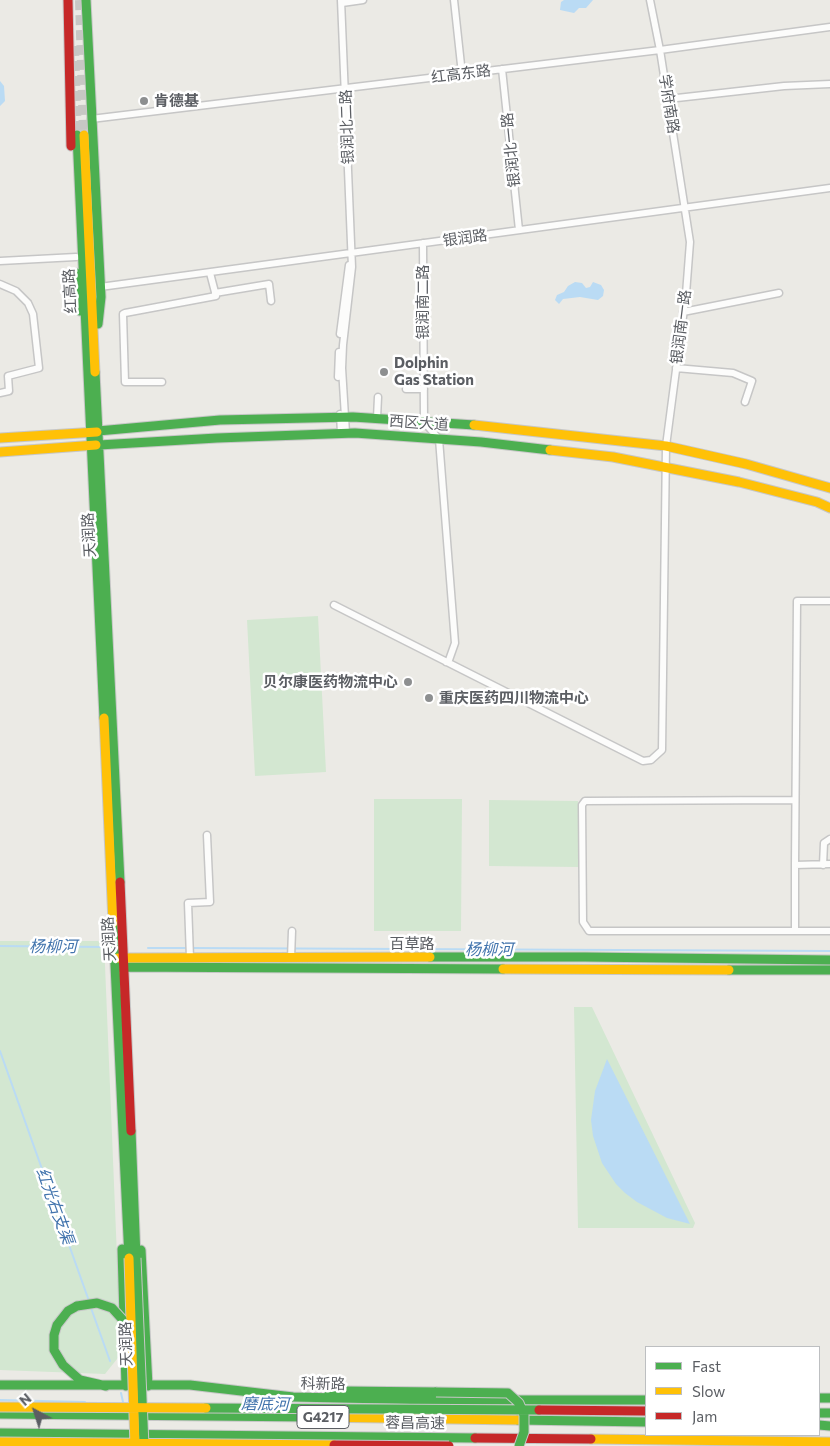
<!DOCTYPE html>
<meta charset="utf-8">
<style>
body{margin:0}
#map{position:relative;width:830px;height:1446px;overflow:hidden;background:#ebeae5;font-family:Commissioner,sans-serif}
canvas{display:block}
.legend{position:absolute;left:645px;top:1346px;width:175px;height:90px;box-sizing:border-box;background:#fff;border:1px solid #bdbfc1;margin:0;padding:6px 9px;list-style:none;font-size:15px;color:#5b5e63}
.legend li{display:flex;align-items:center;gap:10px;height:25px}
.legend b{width:25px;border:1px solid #bdbfc1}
.north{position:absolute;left:10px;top:1386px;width:50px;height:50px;-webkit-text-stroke:4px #fff;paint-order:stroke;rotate:320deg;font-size:14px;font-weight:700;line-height:20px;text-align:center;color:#5b5e63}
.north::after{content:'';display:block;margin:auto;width:18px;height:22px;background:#5b5e63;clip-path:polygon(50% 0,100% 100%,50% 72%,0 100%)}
</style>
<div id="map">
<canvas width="830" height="1446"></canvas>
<ul class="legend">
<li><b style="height:6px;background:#4caf50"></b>Fast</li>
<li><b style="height:6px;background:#ffc107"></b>Slow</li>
<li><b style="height:6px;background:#c62828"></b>Jam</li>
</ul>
<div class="north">N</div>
</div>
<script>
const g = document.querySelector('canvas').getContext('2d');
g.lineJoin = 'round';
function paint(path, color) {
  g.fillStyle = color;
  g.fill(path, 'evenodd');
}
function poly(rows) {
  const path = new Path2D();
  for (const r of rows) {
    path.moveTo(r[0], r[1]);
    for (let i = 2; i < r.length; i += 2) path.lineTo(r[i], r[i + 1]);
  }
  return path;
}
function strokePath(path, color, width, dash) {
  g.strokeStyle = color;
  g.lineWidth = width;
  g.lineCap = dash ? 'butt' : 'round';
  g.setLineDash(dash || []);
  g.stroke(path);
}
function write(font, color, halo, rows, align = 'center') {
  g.font = font + ' Commissioner,"Noto Sans SC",sans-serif';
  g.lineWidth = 5;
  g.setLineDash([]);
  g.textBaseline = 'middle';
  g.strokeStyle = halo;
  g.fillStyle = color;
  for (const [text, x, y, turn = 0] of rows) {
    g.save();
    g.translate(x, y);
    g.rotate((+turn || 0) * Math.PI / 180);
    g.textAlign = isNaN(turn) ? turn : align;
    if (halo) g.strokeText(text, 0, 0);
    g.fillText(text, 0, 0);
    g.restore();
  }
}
paint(poly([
 [318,616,326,772,255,776,247,620],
 [374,799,462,799,461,931,374,931],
 [489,800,578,801,578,867,489,866],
 [0,941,104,941,121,1354,105,1374,0,1370],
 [574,1007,592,1007,695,1223,693,1228,578,1228]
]), '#d3e7d1');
paint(poly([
 [564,0,593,0,586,8,579,8,574,13,560,10,561,2],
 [0,81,4,86,5,101,0,106],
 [575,282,582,283,586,288,590,287,593,282,601,285,604,290,603,296,598,300,580,297,563,299,559,304,555,300,557,295,564,292,568,286],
 [607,1059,690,1224,667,1218,637,1202,625,1193,616,1184,602,1163,593,1136,591,1120,595,1091]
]), '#badbf4');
strokePath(poly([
 [0,946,105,947],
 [148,948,188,948],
 [192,948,830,951],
 [0,1051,89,1301],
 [91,1308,110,1361],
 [121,1393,123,1402],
 [0,1400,85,1402]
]), '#badbf4', 2);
strokePath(poly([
 [80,0,84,135],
 [74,46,77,135]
]), '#c7c7c4', 10, [10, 5]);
const street = poly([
 [341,0,352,267,343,345,342,368,346,433],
 [454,0,462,74],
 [342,3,363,0],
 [502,69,519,230],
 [668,99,784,86,830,84],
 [91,119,660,50,830,27],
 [423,243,424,422,439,439,455,643,449,660,446,662],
 [0,261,76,257],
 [0,284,16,291,28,303,33,314,39,368,8,376,9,391,0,393],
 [100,287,830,188],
 [215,293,269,284,271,301],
 [683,312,779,293],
 [340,334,349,265],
 [676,368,733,373,752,381,745,402],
 [338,377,339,352],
 [162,382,125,382,123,314,125,313,216,296,210,273],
 [406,389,424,389],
 [340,414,341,433],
 [377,418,378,397],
 [830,601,797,601,795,865,830,864],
 [334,605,643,761,651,760,662,750,666,446,686,294,690,242,660,50,650,0],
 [795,800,585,801,582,805,583,922,589,931,830,931],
 [795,865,795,931],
 [823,865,824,843,830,839],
 [190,958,188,903,210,902,207,835],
 [291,958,292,931]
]);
const fast = poly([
 [86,0,101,297,98,324],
 [77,135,104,718],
 [76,273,80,311],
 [95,372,120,882],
 [98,431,220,420,353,417,474,425],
 [99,445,217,438,355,433,481,442,550,450],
 [113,923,129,1258],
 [430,957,585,957,830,960],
 [118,967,503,969],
 [729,970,830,970],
 [131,1131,136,1258],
 [122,1249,126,1386],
 [141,1250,148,1386],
 [77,1306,68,1311,57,1325,54,1335,54,1350,63,1365,80,1380,106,1386],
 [0,1385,190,1385,293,1397,434,1400,646,1400],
 [329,1394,342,1391,436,1392],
 [819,1398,830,1398],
 [819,1413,830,1413],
 [0,1414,313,1417],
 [518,1420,646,1422],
 [819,1425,830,1426],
 [0,1433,475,1438]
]);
const slow = poly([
 [84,135,95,372],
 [474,425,666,446,746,464,830,488],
 [0,438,97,432],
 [550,450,613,457,739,482,817,502,830,508],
 [0,452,96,445],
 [104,718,113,923],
 [118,958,430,957],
 [503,969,729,970],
 [313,1417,518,1420],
 [591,1439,830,1442]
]);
const jam = poly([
 [68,0,71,146],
 [120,882,131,1131],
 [475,1438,591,1439]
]);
strokePath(street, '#c6c6c6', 9);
strokePath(fast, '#c7c7c7', 11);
strokePath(slow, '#c7c7c7', 11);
strokePath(jam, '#c7c7c7', 11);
strokePath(street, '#fcfcfb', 6);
strokePath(fast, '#4caf50', 9);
strokePath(slow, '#ffc107', 9);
strokePath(jam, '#c62828', 9);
const fastBridge = poly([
 [136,1258,144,1446],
 [77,1306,97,1303,112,1308,122,1319,130,1335],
 [436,1392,508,1393,519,1403,524,1415,524,1432,519,1446],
 [206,1408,539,1410]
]);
const slowBridge = poly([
 [129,1258,135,1446],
 [0,1407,206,1408],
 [0,1442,334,1445]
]);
const jamBridge = poly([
 [539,1410,646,1411],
 [334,1445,449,1446]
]);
strokePath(fastBridge, '#c7c7c7', 11, []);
strokePath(slowBridge, '#c7c7c7', 11, []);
strokePath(jamBridge, '#c7c7c7', 11, []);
strokePath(fastBridge, '#4caf50', 9);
strokePath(slowBridge, '#ffc107', 9);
strokePath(jamBridge, '#c62828', 9);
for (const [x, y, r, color] of [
 [144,101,5,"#8d8f90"],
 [384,372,5,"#8d8f90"],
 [408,682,5,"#8d8f90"],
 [429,698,5,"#8d8f90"]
]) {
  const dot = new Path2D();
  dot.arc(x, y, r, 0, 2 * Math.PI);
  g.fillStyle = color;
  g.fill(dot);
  strokePath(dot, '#fff', 2);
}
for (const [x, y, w] of [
 [323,1417,52]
]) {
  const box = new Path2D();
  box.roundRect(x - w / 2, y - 11.5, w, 23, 4);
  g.fillStyle = '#fff';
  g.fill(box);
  strokePath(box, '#5b5e63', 1);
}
write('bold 14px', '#5b5e63', null, [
 ["G4217",323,1417]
]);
write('15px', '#5b5e63', '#fff', [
 ["红高东路",461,74,-7],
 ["学府南路",669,104,81],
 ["银润北二路",347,127,-92],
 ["银润北一路",511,150,-96],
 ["银润路",465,238,-8],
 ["红高路",70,291,-93],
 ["银润南二路",423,302,-90],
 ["银润南一路",681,327,-83],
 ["西区大道",419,423,4],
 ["天润路",89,535,-93],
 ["天润路",109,939,-93],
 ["百草路",412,944],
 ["天润路",126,1344,-92],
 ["科新路",323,1384,1],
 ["蓉昌高速",415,1423,1]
]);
write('bold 15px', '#5b5e63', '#fff', [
 ["肯德基",154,101],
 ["Dolphin",394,363],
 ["Gas Station",394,380],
 ["贝尔康医药物流中心",398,682,"right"],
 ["重庆医药四川物流中心",439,698]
], 'left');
write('italic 16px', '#4274ad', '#fff', [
 ["杨柳河",53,947],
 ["杨柳河",489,950],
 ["红光右支渠",55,1206,70],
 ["磨底河",265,1404,1]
]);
</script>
